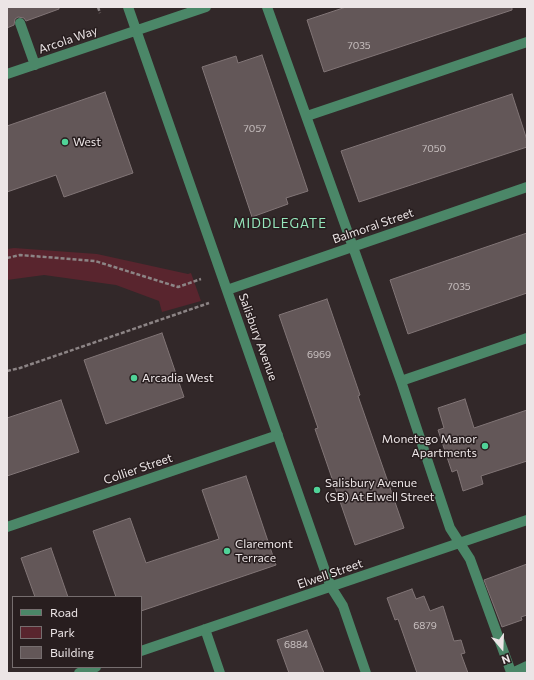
<!DOCTYPE html>
<style>
body{margin:0}
#map{position:relative;width:534px;height:680px;overflow:hidden;background:#322829;font-family:Commissioner,sans-serif}
canvas{display:block}
.frame{position:absolute;inset:0;border:8px solid #ece5e6;pointer-events:none}
.legend{position:absolute;left:12px;top:596px;width:130px;height:72px;box-sizing:border-box;background:#281e1f;border:1px solid #766e6f;margin:0;padding:5px 7px;list-style:none;font-size:12px;color:#ece5e6}
.legend li{display:flex;align-items:center;gap:8px;height:20px}
.legend b{width:20px;border:1px solid #766e6f}
.north{position:absolute;left:482px;top:628px;width:40px;height:40px;-webkit-text-stroke:3px #281e1f;paint-order:stroke;rotate:161deg;font-size:11px;font-weight:700;line-height:16px;text-align:center;color:#ece5e6}
.north::after{content:'';display:block;margin:auto;width:14px;height:18px;background:#ece5e6;clip-path:polygon(50% 0,100% 100%,50% 72%,0 100%)}
</style>
<div id="map">
<canvas width="534" height="680"></canvas>
<div class="frame"></div>
<ul class="legend">
<li><b style="height:5px;background:#4b8768"></b>Road</li>
<li><b style="height:11px;background:#59252e"></b>Park</li>
<li><b style="height:11px;background:#635758"></b>Building</li>
</ul>
<div class="north">N</div>
</div>
<script>
const g = document.querySelector('canvas').getContext('2d');
g.lineJoin = 'round';
function paint(path, color) {
  g.fillStyle = color;
  g.fill(path, 'evenodd');
}
function poly(rows) {
  const path = new Path2D();
  for (const r of rows) {
    path.moveTo(r[0], r[1]);
    for (let i = 2; i < r.length; i += 2) path.lineTo(r[i], r[i + 1]);
  }
  return path;
}
function strokePath(path, color, width, dash) {
  g.strokeStyle = color;
  g.lineWidth = width;
  g.lineCap = dash ? 'butt' : 'round';
  g.setLineDash(dash || []);
  g.stroke(path);
}
function write(font, color, halo, rows, align = 'center') {
  g.font = font + ' Commissioner,sans-serif';
  g.lineWidth = 3;
  g.setLineDash([]);
  g.textBaseline = 'middle';
  g.strokeStyle = halo;
  g.fillStyle = color;
  for (const [text, x, y, turn = 0] of rows) {
    g.save();
    g.translate(x, y);
    g.rotate((+turn || 0) * Math.PI / 180);
    g.textAlign = isNaN(turn) ? turn : align;
    if (halo) g.strokeText(text, 0, 0);
    g.fillText(text, 0, 0);
    g.restore();
  }
}
paint(poly([
 [14,248,97,254,188,274,191,273,201,301,162,312,159,301,116,285,44,275,7,280,7,249]
]), '#59252e');
const building = poly([
 [7,7,59,7,59,9,26,21,24,18,18,17,15,19,14,25,7,28,7,7],
 [346,7,512,7,512,10,324,72,307,20,346,7],
 [262,55,308,191,286,198,288,204,252,217,202,67,236,56,238,63,262,55],
 [105,92,133,173,64,197,56,175,7,192,7,126,105,92],
 [512,94,527,140,527,147,359,202,341,151,512,94],
 [527,233,527,293,408,334,390,280,527,233],
 [327,299,360,395,358,396,404,528,355,545,315,429,318,428,279,315,327,299],
 [162,333,184,397,106,424,84,360,162,333],
 [465,399,474,428,527,410,527,461,481,476,483,484,463,491,457,470,452,472,438,430,444,428,438,408,465,399],
 [61,400,79,452,7,476,7,418,61,400],
 [246,476,276,565,141,611,141,597,116,597,93,531,130,518,146,563,219,539,202,490,246,476],
 [51,548,68,597,35,597,21,558,51,548],
 [527,564,527,615,521,617,522,620,502,627,484,580,527,564],
 [412,589,416,599,424,596,430,611,443,606,454,641,461,640,465,653,461,654,468,673,417,673,398,619,395,620,387,598,412,589],
 [307,630,324,673,289,673,277,640,307,630]
]);
paint(building, '#635758');
strokePath(building, '#817576', 1);
strokePath(poly([
 [98,7,100,13],
 [7,258,20,255,95,261,178,287,201,279],
 [7,371,20,368,209,303]
]), '#8c8485', 2.5, [4, 2]);
strokePath(poly([
 [128,7,324,568,331,587,343,606,366,673],
 [267,7,401,381,450,528,470,559,511,672],
 [20,23,35,65],
 [7,74,206,7],
 [307,116,527,42],
 [227,290,527,187],
 [401,381,527,338],
 [7,527,278,435],
 [205,629,220,673],
 [141,651,527,520],
 [79,673,96,667],
 [512,673,527,666]
]), '#4b8768', 10);
for (const [x, y, r, color] of [
 [65,142,4,"#50d398"],
 [134,378,4,"#50d398"],
 [485,446,4,"#50d398"],
 [317,490,4,"#50d398"],
 [227,551,4,"#50d398"]
]) {
  const dot = new Path2D();
  dot.arc(x, y, r, 0, 2 * Math.PI);
  g.fillStyle = color;
  g.fill(dot);
  strokePath(dot, '#281e1f', 1.5);
}
write('10px', '#cac2c2', null, [
 ["7035",359,46],
 ["7057",255,129],
 ["7050",434,149],
 ["7035",459,287],
 ["6969",319,355],
 ["6879",425,626],
 ["6884",296,645]
]);
write('12px', '#ece5e6', '#281e1f', [
 ["Arcola Way",68,40,-19],
 ["Balmoral Street",373,226,-19],
 ["Salisbury Avenue",258,337,70],
 ["Collier Street",138,469,-19],
 ["Elwell Street",330,574,-19]
]);
write('12px', '#ece5e6', '#281e1f', [
 ["West",73,142],
 ["Arcadia West",142,378],
 ["Monetego Manor",477,439,"right"],
 ["Apartments",477,453,"right"],
 ["Salisbury Avenue",325,483],
 ["(SB) At Elwell Street",325,497],
 ["Claremont",235,544],
 ["Terrace",235,558]
], 'left');
g.letterSpacing = '1px';
write('13px', '#96e7bc', '#281e1f', [
 ["MIDDLEGATE",280,224]
]);
g.letterSpacing = '0px';
</script>
